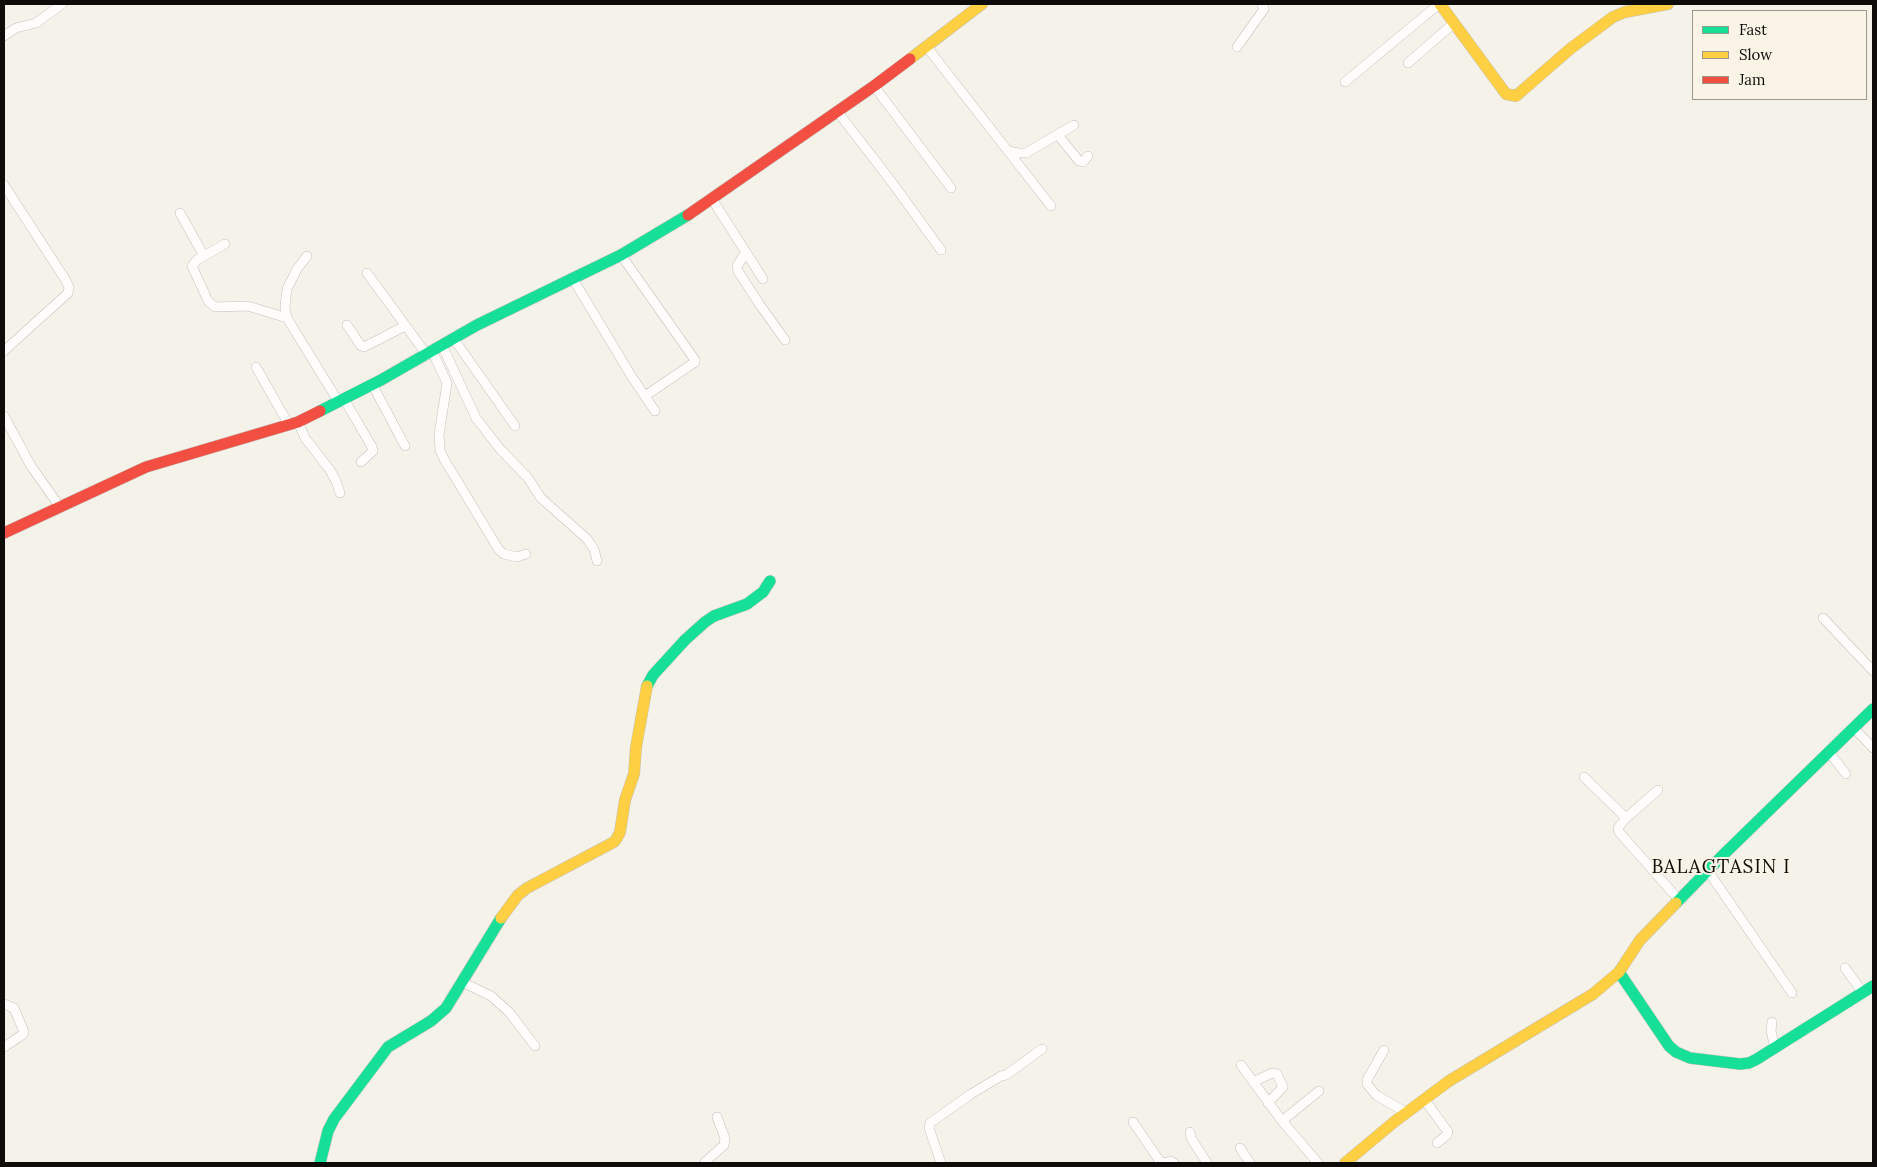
<!DOCTYPE html>
<style>
body{margin:0}
#map{position:relative;width:1877px;height:1167px;overflow:hidden;background:#f5f2ea;font-family:Lora,serif}
canvas{display:block}
.frame{position:absolute;inset:0;border:5px solid #0e0c08;pointer-events:none}
.legend{position:absolute;left:1692px;top:10px;width:175px;height:90px;box-sizing:border-box;background:#f9f4e6;border:1px solid #9b978d;margin:0;padding:6px 9px;list-style:none;font-size:15px;color:#0e0c08}
.legend li{display:flex;align-items:center;gap:10px;height:25px}
.legend b{width:25px;border:1px solid #9b978d}
</style>
<div id="map">
<canvas width="1877" height="1167"></canvas>
<div class="frame"></div>
<ul class="legend">
<li><b style="height:6px;background:#16e098"></b>Fast</li>
<li><b style="height:6px;background:#ffcf43"></b>Slow</li>
<li><b style="height:6px;background:#f24e42"></b>Jam</li>
</ul>
</div>
<script>
const g = document.querySelector('canvas').getContext('2d');
g.lineJoin = 'round';
function poly(rows) {
  const path = new Path2D();
  for (const r of rows) {
    path.moveTo(r[0], r[1]);
    for (let i = 2; i < r.length; i += 2) path.lineTo(r[i], r[i + 1]);
  }
  return path;
}
function strokePath(path, color, width, dash) {
  g.strokeStyle = color;
  g.lineWidth = width;
  g.lineCap = dash ? 'butt' : 'round';
  g.setLineDash(dash || []);
  g.stroke(path);
}
function write(font, color, halo, rows, align = 'center') {
  g.font = font + ' Lora,serif';
  g.lineWidth = 4;
  g.setLineDash([]);
  g.textBaseline = 'middle';
  g.strokeStyle = halo;
  g.fillStyle = color;
  for (const [text, x, y, turn = 0] of rows) {
    g.save();
    g.translate(x, y);
    g.rotate((+turn || 0) * Math.PI / 180);
    g.textAlign = isNaN(turn) ? turn : align;
    if (halo) g.strokeText(text, 0, 0);
    g.fillText(text, 0, 0);
    g.restore();
  }
}
const street = poly([
 [4,36,16,28,36,23,62,4],
 [926,46,1008,151,1018,153,1026,153,1074,125],
 [1237,47,1264,9,1262,4],
 [1408,63,1453,24],
 [1345,82,1439,4],
 [874,86,951,188],
 [837,111,891,181,941,250],
 [1058,135,1079,161,1083,162,1088,156],
 [1008,151,1051,206],
 [4,185,65,279,69,287,68,293,4,351],
 [712,199,763,279],
 [180,213,204,256],
 [225,244,197,260,192,266,208,301,215,307,248,306,287,318,338,401],
 [746,252,737,266,738,271,760,305,785,340],
 [621,255,695,360,695,362,645,396],
 [367,273,427,355],
 [573,279,632,377,655,411],
 [287,318,285,306,287,289,297,269,307,256],
 [347,325,361,346,364,347,405,326],
 [454,339,515,426],
 [442,345,476,418,500,449,528,478,541,498,587,539,594,549,597,561],
 [432,351,447,383,439,435,440,450,444,459,499,550,504,554,517,557,526,554],
 [256,367,289,425],
 [372,384,405,446],
 [344,399,372,447,373,451,361,462],
 [4,416,31,466,60,507],
 [298,422,305,438,330,470,336,481,340,493],
 [1823,618,1873,671],
 [1854,728,1873,748],
 [1829,752,1846,774],
 [1584,777,1626,818,1658,790],
 [1626,818,1618,828,1619,832,1679,900],
 [1708,871,1792,993],
 [1845,968,1863,993],
 [462,982,491,996,509,1012,535,1046],
 [4,1004,14,1008,24,1032,22,1035,4,1047],
 [1772,1022,1771,1031,1775,1048],
 [1384,1050,1367,1080,1367,1084,1376,1095,1407,1113],
 [1241,1065,1282,1121,1318,1163],
 [1253,1082,1272,1073,1277,1074,1283,1087,1268,1103],
 [1424,1099,1448,1132,1447,1135,1437,1143],
 [1282,1121,1319,1091],
 [1133,1122,1159,1160,1164,1163,1171,1161,1174,1163],
 [1190,1132,1191,1138,1207,1163],
 [1240,1148,1250,1163],
 [704,1163,724,1145,725,1138,717,1117],
 [941,1163,929,1128,930,1123,971,1094,1001,1076,1006,1075,1042,1049]
]);
const fast = poly([
 [320,411,381,380,477,325,621,255,688,215],
 [647,686,653,675,685,640,705,622,714,616,747,604,763,592,770,581],
 [1676,903,1721,857,1873,709],
 [1619,972,1669,1046,1676,1052,1690,1058,1740,1064,1749,1063,1757,1059,1873,986],
 [320,1163,328,1131,334,1119,388,1047,431,1021,446,1008,501,918]
]);
const slow = poly([
 [1440,4,1506,94,1516,96,1570,49,1613,17,1625,12,1668,4],
 [910,59,982,4],
 [501,918,518,895,527,888,614,842,617,838,620,832,625,800,634,774,636,747,647,686],
 [1345,1163,1394,1122,1449,1081,1593,994,1619,972,1640,940,1676,903]
]);
const jam = poly([
 [688,215,874,86,910,59],
 [4,533,146,467,298,422,320,411]
]);
strokePath(street, '#c2c0ba', 10);
strokePath(fast, '#c2c0ba', 12);
strokePath(slow, '#c2c0ba', 12);
strokePath(jam, '#c2c0ba', 12);
strokePath(street, '#fefdfc', 9);
strokePath(fast, '#16e098', 11);
strokePath(slow, '#ffcf43', 11);
strokePath(jam, '#f24e42', 11);
g.letterSpacing = '1px';
write('19px', '#0e0c08', '#f9f4e6', [
 ["BALAGTASIN I",1721,868]
]);
g.letterSpacing = '0px';
</script>
